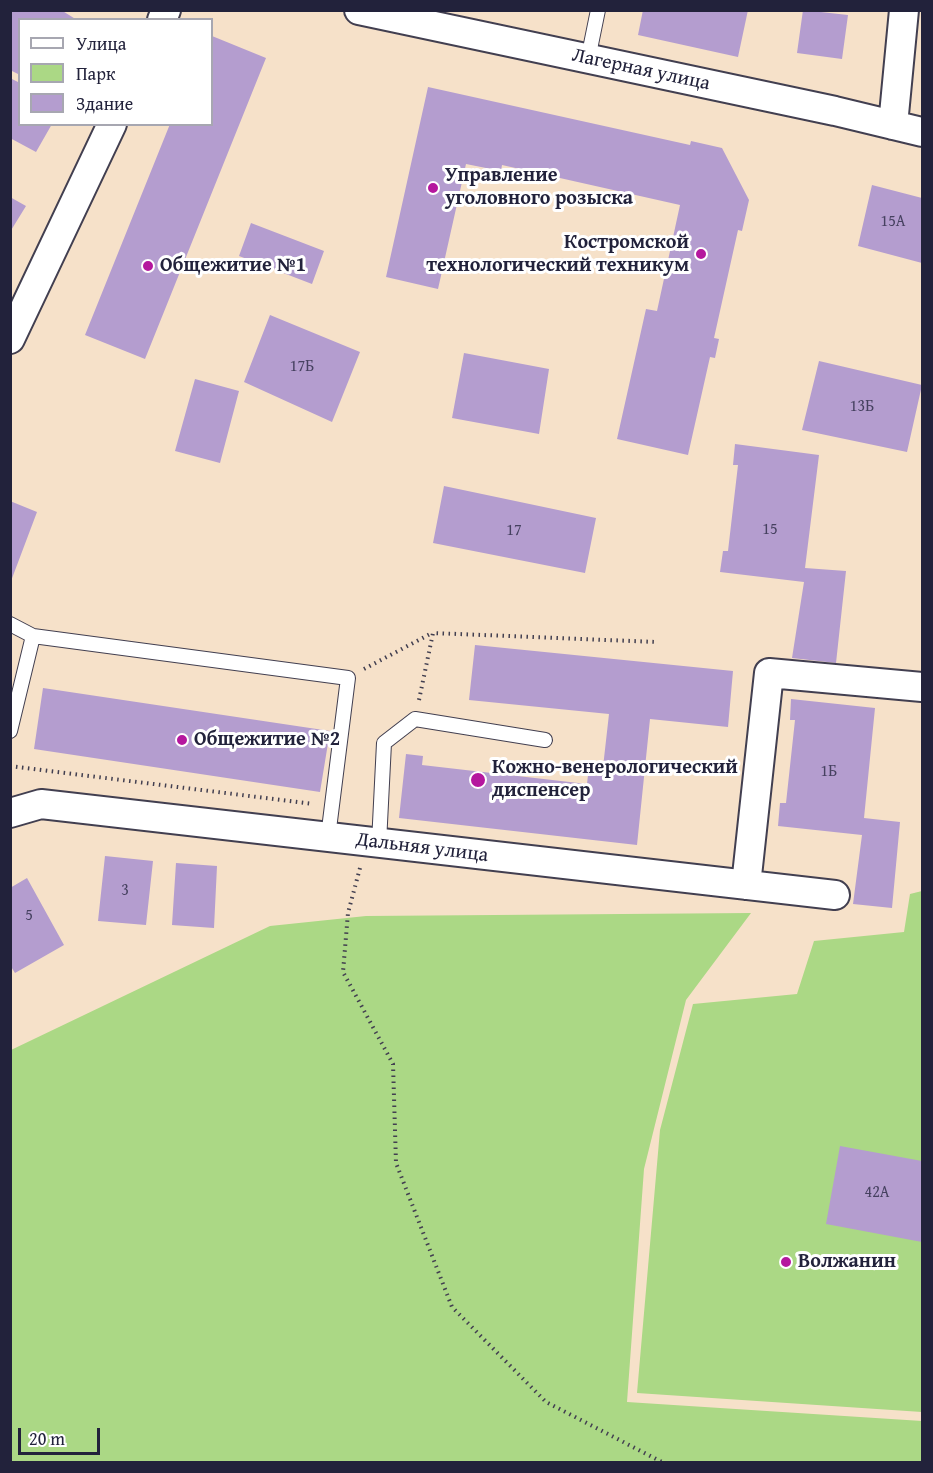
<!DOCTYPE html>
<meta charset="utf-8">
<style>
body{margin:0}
#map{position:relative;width:933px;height:1473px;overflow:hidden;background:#f6e1c9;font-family:"Gentium Book Plus",serif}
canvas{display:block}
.frame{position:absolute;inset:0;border:12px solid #22223b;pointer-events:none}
.legend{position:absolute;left:18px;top:18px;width:195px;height:108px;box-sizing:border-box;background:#fff;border:2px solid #a7a7b1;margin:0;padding:8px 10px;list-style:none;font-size:18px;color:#22223b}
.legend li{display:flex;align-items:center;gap:12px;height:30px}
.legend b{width:30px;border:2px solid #a7a7b1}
.scale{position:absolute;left:18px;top:1428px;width:82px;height:27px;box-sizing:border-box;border:3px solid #22223b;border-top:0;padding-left:8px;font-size:18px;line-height:21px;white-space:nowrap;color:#22223b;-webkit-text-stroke:4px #fff;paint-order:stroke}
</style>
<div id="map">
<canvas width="933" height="1473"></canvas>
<div class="frame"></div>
<ul class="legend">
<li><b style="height:8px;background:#fff"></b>Улица</li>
<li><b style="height:16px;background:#abd885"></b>Парк</li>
<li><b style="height:16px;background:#b49dcf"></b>Здание</li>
</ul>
<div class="scale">20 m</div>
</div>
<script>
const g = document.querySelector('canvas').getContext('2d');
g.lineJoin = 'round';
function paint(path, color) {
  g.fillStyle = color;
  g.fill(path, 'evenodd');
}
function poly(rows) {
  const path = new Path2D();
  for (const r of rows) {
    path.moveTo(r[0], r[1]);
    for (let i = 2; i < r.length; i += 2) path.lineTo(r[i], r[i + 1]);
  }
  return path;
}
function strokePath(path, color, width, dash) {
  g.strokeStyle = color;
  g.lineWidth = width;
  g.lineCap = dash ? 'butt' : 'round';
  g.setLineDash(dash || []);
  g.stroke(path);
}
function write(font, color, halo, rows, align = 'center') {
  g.font = font + ' "Gentium Book Plus",serif';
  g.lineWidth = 6;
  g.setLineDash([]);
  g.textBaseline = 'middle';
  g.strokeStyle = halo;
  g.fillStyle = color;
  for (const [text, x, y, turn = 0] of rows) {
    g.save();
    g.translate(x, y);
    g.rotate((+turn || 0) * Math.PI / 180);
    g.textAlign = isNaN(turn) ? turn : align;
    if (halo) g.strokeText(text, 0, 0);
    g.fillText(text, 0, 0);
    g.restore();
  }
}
paint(poly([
 [922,891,922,1412,637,1393,660,1130,693,1004,797,994,814,941,904,932,910,894],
 [751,913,686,1000,644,1169,627,1402,922,1421,922,1462,11,1462,11,1050,270,926,366,916]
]), '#abd885');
paint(poly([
 [10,10,61,10,77,20,20,20,20,75,10,70],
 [643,10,748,10,738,57,638,35],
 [803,10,848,15,842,59,797,53],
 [212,36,266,58,145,359,85,335,170,124,212,124],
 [10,78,20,83,20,124,52,124,36,152,10,138],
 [428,87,690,145,691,141,722,148,749,200,742,231,738,230,714,338,719,339,715,358,710,357,688,455,617,439,646,309,657,311,680,205,502,165,501,171,466,164,438,289,386,277],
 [872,185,922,198,922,263,858,246],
 [10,197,26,206,10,232],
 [251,223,324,251,312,284,239,256],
 [270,315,360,352,332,422,244,382],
 [464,353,549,369,539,434,452,418],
 [819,361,922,385,907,452,802,430],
 [195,379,239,391,220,463,175,451],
 [735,444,819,455,805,568,846,571,836,663,792,658,804,582,720,572,723,551,728,551,738,465,733,465],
 [444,486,596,518,585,573,433,543],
 [10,501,37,512,11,581,10,581],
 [475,645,733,671,728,727,650,719,637,845,399,818,406,754,423,756,422,765,587,784,588,775,602,776,609,714,469,700],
 [43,688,330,731,320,792,34,749],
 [791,699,875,708,864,818,900,822,892,908,853,904,862,835,778,826,780,803,786,803,795,720,790,720],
 [105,856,153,861,146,925,98,921],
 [176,863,217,866,214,928,172,925],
 [27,878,64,945,15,973,10,965,10,888],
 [840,1146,922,1161,922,1242,826,1224]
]), '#b49dcf');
const service = poly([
 [588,59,598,10],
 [10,624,33,636,348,678,328,837],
 [10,731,33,636],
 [379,843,384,743,415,719,545,740]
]);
const minor = poly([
 [359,10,835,111,922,132],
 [162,20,166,10],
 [893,125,904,10],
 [10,339,112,124],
 [10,813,41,804,835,895],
 [746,885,769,673,922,687]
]);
strokePath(service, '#423f50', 16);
strokePath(minor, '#423f50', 32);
strokePath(poly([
 [364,669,432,633],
 [419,700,433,633,657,642],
 [10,766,313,804],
 [360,868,348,913,343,972,393,1064,396,1163,452,1307,546,1402,662,1462]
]), '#423f50', 4, [1.5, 4.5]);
strokePath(service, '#fff', 14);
strokePath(minor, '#fff', 28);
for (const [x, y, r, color] of [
 [433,188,6,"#b5179e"],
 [701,254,6,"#b5179e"],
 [148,266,6,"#b5179e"],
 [182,740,6,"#b5179e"],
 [478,780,8,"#b5179e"],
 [786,1262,6,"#b5179e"]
]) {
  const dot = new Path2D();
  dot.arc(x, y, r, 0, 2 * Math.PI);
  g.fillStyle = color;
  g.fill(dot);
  strokePath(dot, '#fff', 2);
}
write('16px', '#464160', null, [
 ["15А",893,222],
 ["17Б",302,367],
 ["13Б",862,407],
 ["15",770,530],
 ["17",514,531],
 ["1Б",829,772],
 ["3",125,891],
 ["5",29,916],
 ["42А",877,1193]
]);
write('20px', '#22223b', '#fff', [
 ["Лагерная улица",641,70,12],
 ["Дальняя улица",422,848,7]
]);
write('bold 20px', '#22223b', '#fff', [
 ["Управление",445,176],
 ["уголовного розыска",445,199],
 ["Костромской",689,243,"right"],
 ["технологический техникум",689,266,"right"],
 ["Общежитие №1",160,266],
 ["Общежитие №2",194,740],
 ["Кожно-венерологический",492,768],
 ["диспенсер",492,791],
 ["Волжанин",798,1262]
], 'left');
</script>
